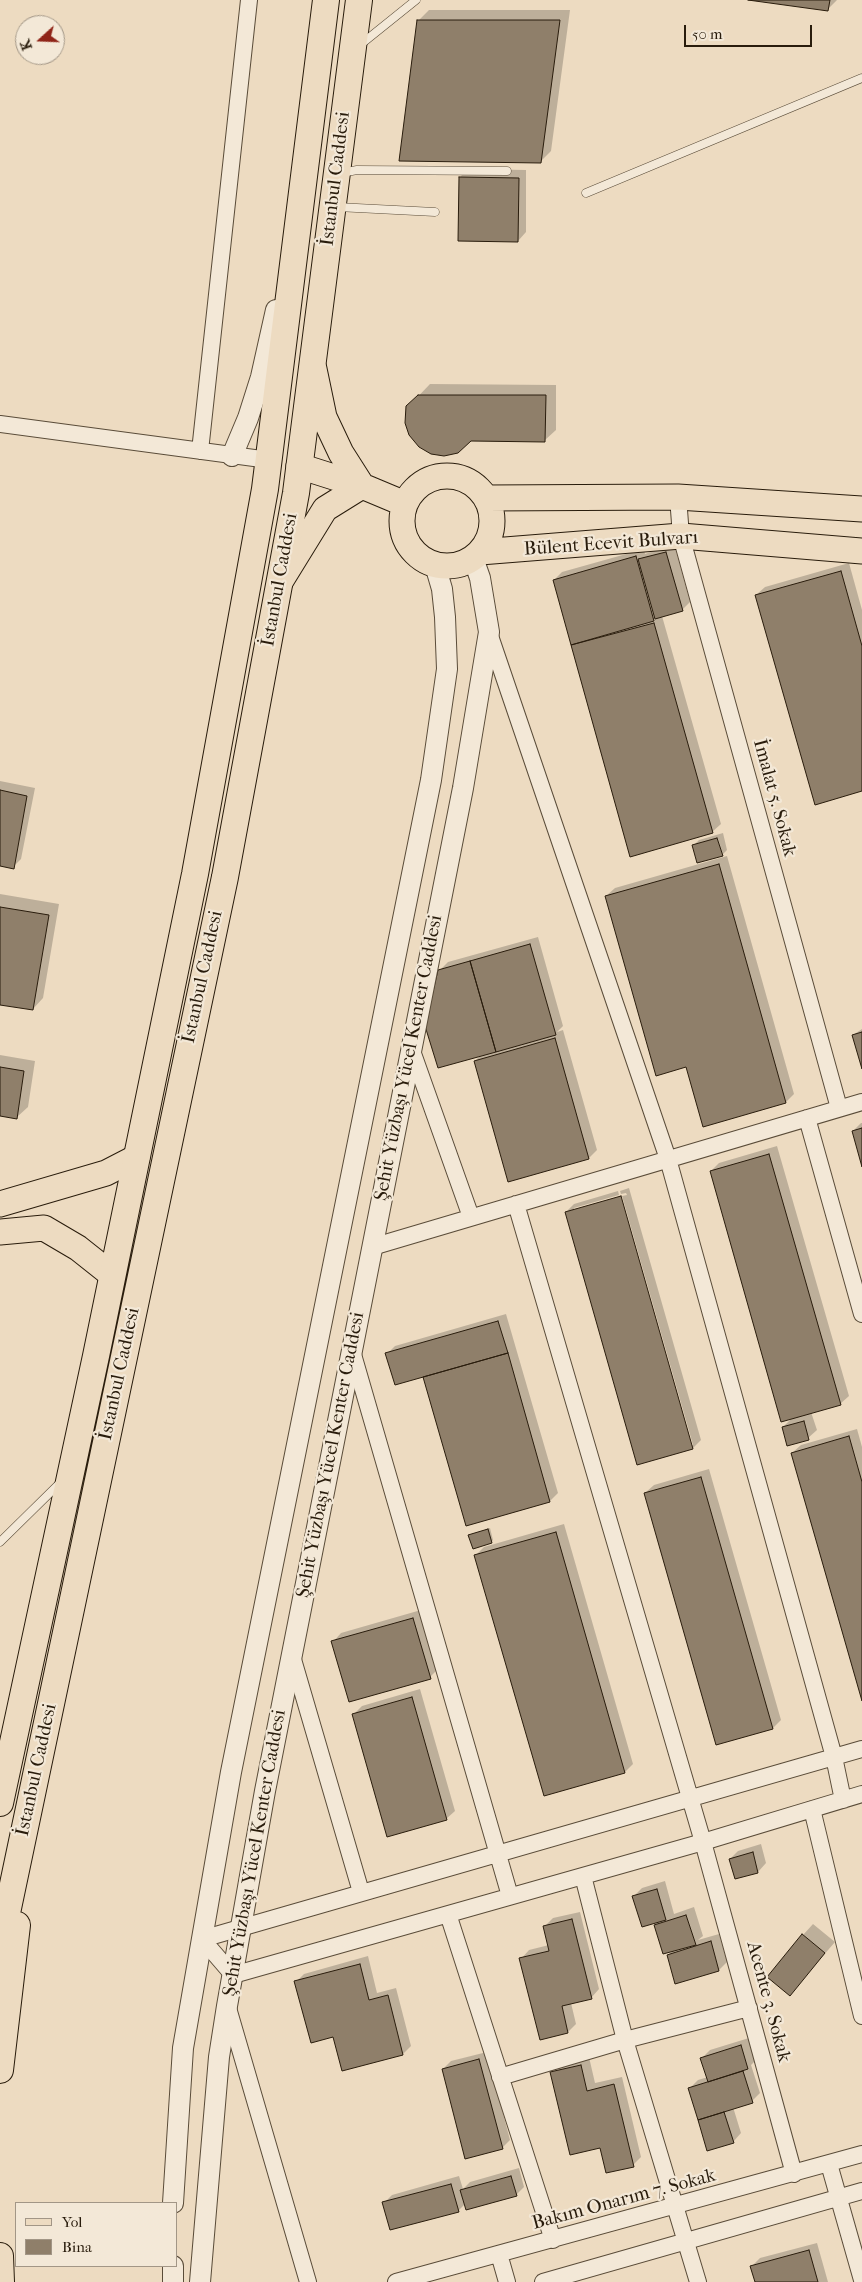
<!DOCTYPE html>
<meta charset="utf-8">
<style>
body{margin:0}
#map{position:relative;width:862px;height:2282px;overflow:hidden;background:#eddbc1;font-family:"IM FELL French Canon",serif}
canvas{display:block}
.legend{position:absolute;left:15px;top:2202px;width:162px;height:65px;box-sizing:border-box;background:#f3e8d7;border:1px solid #a29686;margin:0;padding:6px 9px;list-style:none;font-size:15px;color:#291c0c}
.legend li{display:flex;align-items:center;gap:10px;height:25px}
.legend b{width:25px;border:1px solid #a29686}
.north{position:absolute;left:15px;top:15px;width:50px;height:50px;box-sizing:border-box;background:#f3e8d7;border:1px solid #a29686;border-radius:50%;rotate:250deg;font-size:14px;font-weight:700;line-height:20px;text-align:center;color:#291c0c}
.north::after{content:'';display:block;margin:auto;width:18px;height:22px;background:#8f2418;clip-path:polygon(50% 0,100% 100%,50% 72%,0 100%)}
.scale{position:absolute;left:684px;top:25px;width:128px;height:22px;box-sizing:border-box;border:2px solid #291c0c;border-top:0;padding-left:6px;font-size:15px;line-height:18px;white-space:nowrap;color:#291c0c;-webkit-text-stroke:4px #f3e8d7;paint-order:stroke}
</style>
<div id="map">
<canvas width="862" height="2282"></canvas>
<ul class="legend">
<li><b style="height:6px;background:#eddbc1"></b>Yol</li>
<li><b style="height:14px;background:#8f7f6a"></b>Bina</li>
</ul>
<div class="north">K</div>
<div class="scale">50 m</div>
</div>
<script>
const g = document.querySelector('canvas').getContext('2d');
g.lineJoin = 'round';
function paint(path, color) {
  g.fillStyle = color;
  g.fill(path, 'evenodd');
}
function poly(rows) {
  const path = new Path2D();
  for (const r of rows) {
    if (r.length === 3) {
      path.moveTo(r[0] + r[2], r[1]);
      path.arc(r[0], r[1], r[2], 0, 2 * Math.PI);
      continue;
    }
    path.moveTo(r[0], r[1]);
    for (let i = 2; i < r.length; i += 2) path.lineTo(r[i], r[i + 1]);
  }
  return path;
}
function strokePath(path, color, width, dash) {
  g.strokeStyle = color;
  g.lineWidth = width;
  g.lineCap = dash ? 'butt' : 'round';
  g.setLineDash(dash || []);
  g.stroke(path);
}
function write(font, color, halo, rows, align = 'center') {
  g.font = font + ' "IM FELL French Canon",serif';
  g.lineWidth = 4.5;
  g.setLineDash([]);
  g.textBaseline = 'middle';
  g.strokeStyle = halo;
  g.fillStyle = color;
  for (const [text, x, y, turn = 0] of rows) {
    g.save();
    g.translate(x, y);
    g.rotate((+turn || 0) * Math.PI / 180);
    g.textAlign = isNaN(turn) ? turn : align;
    if (halo) g.strokeText(text, 0, 0);
    g.fillText(text, 0, 0);
    g.restore();
  }
}
paint(poly([
 [758,0,837,0,828,9],
 [429,10,570,10,551,151,540,162,418,21],
 [468,169,526,170,526,232,518,241,460,177],
 [430,384,556,385,556,430,545,440,408,407],
 [674,544,690,602,682,610,662,616,721,824,712,832,631,855,554,580,562,572,644,549,645,554],
 [849,563,862,610,862,790,756,595,765,587],
 [0,781,35,788,21,859,13,867,0,865],
 [723,833,727,850,722,855,694,845,699,840],
 [727,856,794,1094,786,1102,687,1065,606,896,615,888],
 [0,894,59,904,43,998,33,1009,0,1003],
 [538,937,563,1026,557,1032,563,1030,597,1150,589,1158,509,1181,475,1061,482,1054,439,971,448,962],
 [862,1029,862,1065,853,1035],
 [0,1055,35,1061,28,1107,17,1117,0,1115],
 [861,1123,862,1123,862,1163,853,1131],
 [777,1146,849,1396,840,1404,811,1412,817,1430,808,1438,783,1427,793,1417,711,1171,719,1163],
 [629,1188,701,1440,693,1448,638,1464,566,1212,574,1204,618,1191,619,1195,574,1208,574,1210,620,1197,691,1445,693,1445,622,1196,627,1195,626,1193,621,1194,620,1191],
 [506,1314,558,1493,550,1501,424,1375,387,1354,395,1346],
 [857,1429,862,1447,862,1696,792,1453,801,1445],
 [709,1469,781,1720,773,1728,717,1744,645,1493,654,1485],
 [564,1524,633,1764,625,1772,544,1795,476,1555,484,1547],
 [490,1528,493,1540,491,1542,470,1535],
 [421,1610,438,1669,430,1677,333,1642,341,1633],
 [420,1689,455,1811,446,1819,354,1714,362,1706],
 [761,1844,766,1863,758,1872,736,1878,730,1859,738,1851],
 [665,1881,674,1914,694,1907,703,1936,698,1940,719,1934,727,1962,719,1970,676,1982,668,1955,673,1950,664,1953,655,1922,634,1896,642,1888],
 [580,1912,599,1989,591,1998,571,2003,576,2024,568,2032,521,1959,529,1950,549,1945,545,1926,553,1918],
 [813,1924,835,1942,790,1994,803,1935],
 [368,1956,377,1993,396,1988,411,2046,403,2054,334,2036,296,1982,304,1974],
 [749,2038,756,2060,751,2065,760,2093,752,2101,733,2107,741,2133,733,2142,708,2149,690,2088,698,2080,708,2077,702,2058,710,2050],
 [487,2052,510,2140,502,2148,443,2069,451,2061],
 [589,2057,595,2083,622,2077,641,2157,633,2165,551,2072,559,2064],
 [519,2168,524,2187,516,2195,466,2203,458,2211,384,2203,392,2195,459,2176,463,2189,470,2182],
 [817,2243,828,2282,756,2282,752,2266,760,2258]
]), '#0003');
const building = poly([
 [748,0,830,0,828,11,748,0],
 [417,20,560,20,541,163,399,161,417,20],
 [459,177,519,178,518,242,458,241,459,177],
 [418,395,546,395,545,442,471,441,458,453,444,456,431,454,419,447,409,435,405,423,406,406,418,395],
 [666,552,683,611,655,619,638,559,666,552],
 [636,556,654,621,571,645,553,580,636,556],
 [841,571,862,646,862,791,815,805,755,595,841,571],
 [654,623,713,833,630,857,571,645,654,623],
 [0,790,27,796,14,869,0,866,0,790],
 [717,838,723,856,697,863,692,845,717,838],
 [719,864,786,1103,703,1127,686,1067,656,1076,605,896,719,864],
 [0,907,49,915,33,1010,0,1005,0,907],
 [530,944,556,1035,496,1052,470,961,530,944],
 [470,961,496,1052,438,1068,425,1026,438,970,470,961],
 [862,1032,862,1069,852,1035,862,1032],
 [555,1038,589,1159,508,1182,474,1061,555,1038],
 [0,1067,24,1071,17,1119,0,1116,0,1067],
 [862,1128,862,1167,852,1131,862,1128],
 [769,1154,841,1405,781,1422,710,1171,769,1154],
 [621,1196,693,1449,637,1465,565,1212,621,1196],
 [498,1321,508,1353,395,1385,385,1353,498,1321],
 [508,1353,550,1502,466,1526,423,1377,508,1353],
 [804,1421,809,1440,787,1446,782,1427,804,1421],
 [849,1436,862,1482,862,1701,791,1453,849,1436],
 [701,1477,773,1729,716,1745,644,1493,701,1477],
 [488,1529,492,1543,473,1549,468,1535,488,1529],
 [556,1532,625,1773,544,1796,474,1555,556,1532],
 [413,1618,431,1679,349,1702,331,1641,413,1618],
 [412,1697,447,1820,387,1837,352,1714,412,1697],
 [753,1852,758,1873,735,1879,729,1859,753,1852],
 [657,1889,666,1920,642,1927,632,1896,657,1889],
 [686,1915,696,1945,663,1954,654,1925,686,1915],
 [572,1919,592,1999,562,2006,568,2033,540,2040,519,1958,549,1951,543,1926,572,1919],
 [802,1934,825,1953,790,1996,767,1977,802,1934],
 [711,1941,719,1971,675,1984,667,1955,711,1941],
 [360,1964,369,2000,388,1995,403,2055,342,2071,333,2037,311,2043,294,1981,360,1964],
 [741,2045,748,2069,708,2082,700,2058,741,2045],
 [479,2059,503,2149,465,2159,442,2069,479,2059],
 [581,2065,587,2091,614,2084,634,2167,606,2173,600,2148,570,2155,550,2072,581,2065],
 [743,2071,753,2103,698,2120,688,2088,743,2071],
 [724,2112,734,2143,707,2151,698,2120,724,2112],
 [511,2176,517,2196,466,2210,460,2190,511,2176],
 [451,2184,459,2212,390,2230,382,2202,451,2184],
 [809,2250,818,2282,755,2282,750,2266,809,2250]
]);
paint(building, '#8f7f6a');
strokePath(building, '#291c0c', 1);
const service = poly([
 [360,45,416,0],
 [341,173,357,170,507,171],
 [586,193,862,78],
 [337,207,435,212],
 [0,1542,61,1482]
]);
const minor = poly([
 [0,424,269,460],
 [200,451,249,0],
 [678,497,681,536,839,1108],
 [489,633,668,1159,834,1757,843,1800],
 [411,1048,471,1217],
 [807,1118,862,1314],
 [516,1204,703,1842,794,2174],
 [372,1247,862,1102],
 [352,1351,510,1896],
 [292,1656,361,1892],
 [862,1749,202,1939,233,1975,703,1842,862,1794],
 [812,1809,862,2016],
 [583,1876,625,2040,698,2282],
 [448,1914,553,2240],
 [228,2008,308,2282],
 [500,2077,625,2040,749,2008],
 [829,2164,862,2280],
 [499,2254,507,2282],
 [396,2282,862,2154],
 [543,2282,862,2191]
]);
const tertiary = poly([
 [232,456,248,418,261,377,276,310],
 [173,2203,183,2048,231,1772,431,780,447,669,445,617,442,589,435,565],
 [173,2266,173,2282],
 [200,2282,219,2057,227,2006,265,1791,463,788,489,632,480,578,473,558]
]);
const primary = poly([
 [314,369,324,417,341,453,362,486],
 [299,466,362,486,405,504],
 [447,521,45],
 [486,498,678,497,862,509],
 [480,552,681,536,862,551],
 [280,582,325,509,362,486],
 [0,1204,106,1173,137,1157],
 [0,1232,44,1228,78,1248,112,1275]
]);
const trunk = poly([
 [0,1803,96,1356,195,874,265,489,326,0],
 [0,1946,225,877,279,585,296,493,359,0],
 [0,2070,17,1925],
 [0,2256,1,2282]
]);
strokePath(service, '#5a4c39', 9);
strokePath(minor, '#5a4c39', 18);
strokePath(tertiary, '#5a4c39', 22);
strokePath(primary, '#291c0c', 27);
strokePath(trunk, '#291c0c', 28);
strokePath(service, '#f3e8d7', 8);
strokePath(minor, '#f3e8d7', 16);
strokePath(tertiary, '#f3e8d7', 20);
strokePath(primary, '#eddbc1', 25);
strokePath(trunk, '#eddbc1', 26);
write('19px', '#291c0c', '#f3e8d7', [
 ["İstanbul Caddesi",336,179,-83],
 ["Bülent Ecevit Bulvarı",611,544,-4],
 ["İstanbul Caddesi",280,580,-80],
 ["İmalat 5. Sokak",774,798,75],
 ["İstanbul Caddesi",203,977,-78],
 ["Şehit Yüzbaşı Yücel Kenter Caddesi",409,1058,-79],
 ["İstanbul Caddesi",120,1374,-78],
 ["Şehit Yüzbaşı Yücel Kenter Caddesi",331,1455,-79],
 ["İstanbul Caddesi",37,1770,-78],
 ["Şehit Yüzbaşı Yücel Kenter Caddesi",255,1853,-80],
 ["Acente 3. Sokak",768,2002,75],
 ["Bakım Onarım 7. Sokak",624,2200,-15]
]);
</script>
